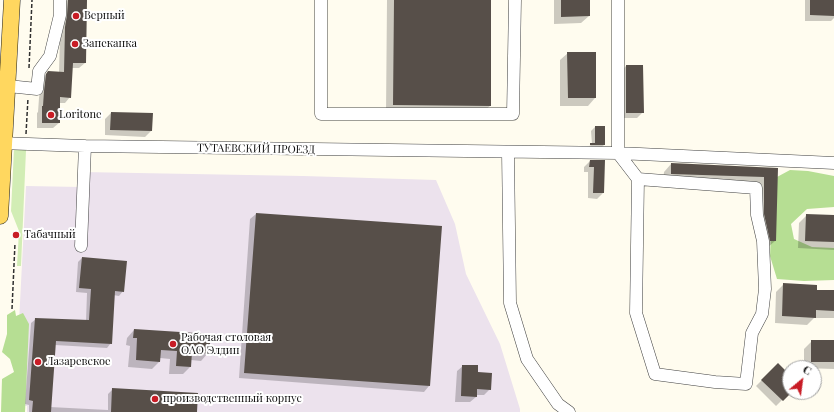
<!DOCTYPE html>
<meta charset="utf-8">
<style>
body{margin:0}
#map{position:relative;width:834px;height:412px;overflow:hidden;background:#fffcef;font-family:"Playfair Display",serif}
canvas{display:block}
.north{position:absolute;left:782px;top:360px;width:40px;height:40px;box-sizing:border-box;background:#fff;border:1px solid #9f9f9f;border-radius:50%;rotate:29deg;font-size:11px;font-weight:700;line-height:16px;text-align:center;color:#0e0e0e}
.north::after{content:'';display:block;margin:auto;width:14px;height:18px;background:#c81c25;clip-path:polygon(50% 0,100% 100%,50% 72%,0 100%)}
</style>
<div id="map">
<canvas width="834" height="412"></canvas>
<div class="north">С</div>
</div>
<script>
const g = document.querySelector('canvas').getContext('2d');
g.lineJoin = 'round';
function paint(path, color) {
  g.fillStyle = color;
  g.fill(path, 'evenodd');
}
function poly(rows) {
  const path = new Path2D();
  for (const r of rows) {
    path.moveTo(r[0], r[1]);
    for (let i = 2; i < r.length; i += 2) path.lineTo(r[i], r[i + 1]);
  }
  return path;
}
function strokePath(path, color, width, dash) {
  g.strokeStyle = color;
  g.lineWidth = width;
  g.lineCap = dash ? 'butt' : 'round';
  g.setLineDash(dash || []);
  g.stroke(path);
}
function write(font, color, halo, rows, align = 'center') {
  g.font = font + ' "Playfair Display",serif';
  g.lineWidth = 4;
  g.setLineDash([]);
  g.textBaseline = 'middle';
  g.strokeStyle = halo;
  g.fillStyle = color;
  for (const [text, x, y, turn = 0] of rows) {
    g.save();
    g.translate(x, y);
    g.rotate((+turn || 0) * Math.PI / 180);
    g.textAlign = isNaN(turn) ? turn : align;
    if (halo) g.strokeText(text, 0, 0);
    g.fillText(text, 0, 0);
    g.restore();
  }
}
paint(poly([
 [82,172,303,176,436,180,455,224,466,274,500,344,520,409,520,412,27,412,27,406,20,406,19,322,26,186,81,187]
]), '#ece2ed');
paint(poly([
 [14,149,26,150,21,266,17,266,19,231,11,211]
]), '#d2edb5');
paint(poly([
 [790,170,808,171,834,176,834,207,807,209,791,224,794,239,812,247,834,248,834,280,804,281,777,279,770,256,772,207,777,177],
 [15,310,16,316,23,313,29,324,25,412,1,412,2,379,14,372,10,359,2,352,7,334,7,315]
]), '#b6de93');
paint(poly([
 [67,0,86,0,85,63,79,68,71,68,70,97,65,103,59,103,59,123,53,128,37,128,37,113,38,112,39,98,41,80,48,72,59,73,60,34,62,5],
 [387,0,490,0,490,106,482,113,386,113],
 [554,0,589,0,589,16,581,23,554,24],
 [805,0,834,0,834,18,831,21,805,21],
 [568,53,595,98,588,106,560,106,560,60],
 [626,66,642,66,643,112,637,118,620,118,620,72],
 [111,113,151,131,145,137,105,135,105,119],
 [595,127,604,145,600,149,587,148,592,144,591,131],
 [590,161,604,161,603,193,597,199,588,198,588,172,584,172,584,167],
 [671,164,777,169,775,241,767,248,757,184,663,181,664,172],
 [256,214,429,386,424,392,239,378,250,219],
 [807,215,834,216,834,250,798,248,799,223],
 [82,258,123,291,119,296,113,295,111,343,107,348,55,345,50,407,108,410,108,394,113,389,196,412,29,412,29,405,25,404,31,323,36,319,86,321,87,293,76,292,78,262],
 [784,284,816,290,834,291,834,318,814,318,807,325,775,323,776,292],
 [134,330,208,353,201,361,191,360,190,367,183,374,169,374,170,359,160,358,160,361,152,369,128,367,130,346,126,345,127,338],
 [812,341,834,341,834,369,804,368,804,349],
 [778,364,790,377,790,392,776,406,756,386],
 [463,366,477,373,490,389,484,395,476,395,476,397,470,402,455,402,457,371]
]), '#0003');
paint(poly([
 [68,0,87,0,86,63,73,63,71,98,60,97,60,123,42,123,42,106,43,106,44,91,46,74,48,71,64,72,65,27,67,15],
 [394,0,491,0,491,106,393,105],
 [561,0,590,0,590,16,561,17],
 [810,0,834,0,834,16,810,15],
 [567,52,596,52,596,98,568,98],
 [626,65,643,65,644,113,626,113],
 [111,112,153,113,152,131,110,130],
 [595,126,605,126,605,145,590,145,590,143,595,143],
 [590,160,605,160,604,193,593,193,594,167,589,167],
 [671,163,778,168,776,241,770,241,764,214,764,177,671,174],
 [256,213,442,226,430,386,244,373],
 [806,214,834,215,834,242,805,241],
 [82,257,127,261,124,292,115,291,112,344,56,341,51,412,32,412,33,401,29,400,35,318,89,320,91,289,79,288],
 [783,283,817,285,817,290,834,290,834,311,816,310,816,318,782,316],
 [134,329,211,334,209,354,192,352,191,367,176,366,177,351,161,350,160,362,136,360,137,338,133,338],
 [811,340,834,340,834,362,811,362],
 [778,363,790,375,790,394,783,401,761,380],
 [462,365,478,365,478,372,492,373,491,390,477,389,477,397,461,396],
 [112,388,198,393,197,412,111,412]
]), '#574f49');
const minor = poly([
 [321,0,321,114,513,114,515,0],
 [618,0,618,153,638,179,636,313,655,374,715,382,746,384,752,333,762,314,765,289,763,241,757,215,756,188,638,179],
 [8,86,37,89,39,71,50,56,60,15,60,0],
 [0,143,85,146,618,153,834,163],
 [508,152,510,303,527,359,558,404,569,412],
 [81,246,85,146]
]);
const major = poly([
 [0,216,12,0]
]);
strokePath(minor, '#414141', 13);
strokePath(major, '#1f1f1f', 17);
strokePath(poly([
 [29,68,32,0],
 [26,134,28,98],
 [12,309,15,243]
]), '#303030', 1.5, [4, 2]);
strokePath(minor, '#fff', 12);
strokePath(major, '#ffd75f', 16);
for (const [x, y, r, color] of [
 [76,16,4,"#c81c25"],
 [75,44,4,"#c81c25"],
 [51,115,4,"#c81c25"],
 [16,235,4,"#c81c25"],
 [173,344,4,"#c81c25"],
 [38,362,4,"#c81c25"],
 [155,399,4,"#c81c25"]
]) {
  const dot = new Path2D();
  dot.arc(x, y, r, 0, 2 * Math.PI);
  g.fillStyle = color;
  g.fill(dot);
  strokePath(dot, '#fff', 1.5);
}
write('11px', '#0e0e0e', '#fff', [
 ["Верный",84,16],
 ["Запеканка",83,44],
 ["Loritone",59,115],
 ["Табачный",24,235],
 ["Рабочая столовая",181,338],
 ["ОАО Элдин",181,351],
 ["Лазаревское",46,362],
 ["производственный корпус",163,399]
], 'left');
write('11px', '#0e0e0e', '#fff', [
 ["ТУТАЕВСКИЙ ПРОЕЗД",256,149,1]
]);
</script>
